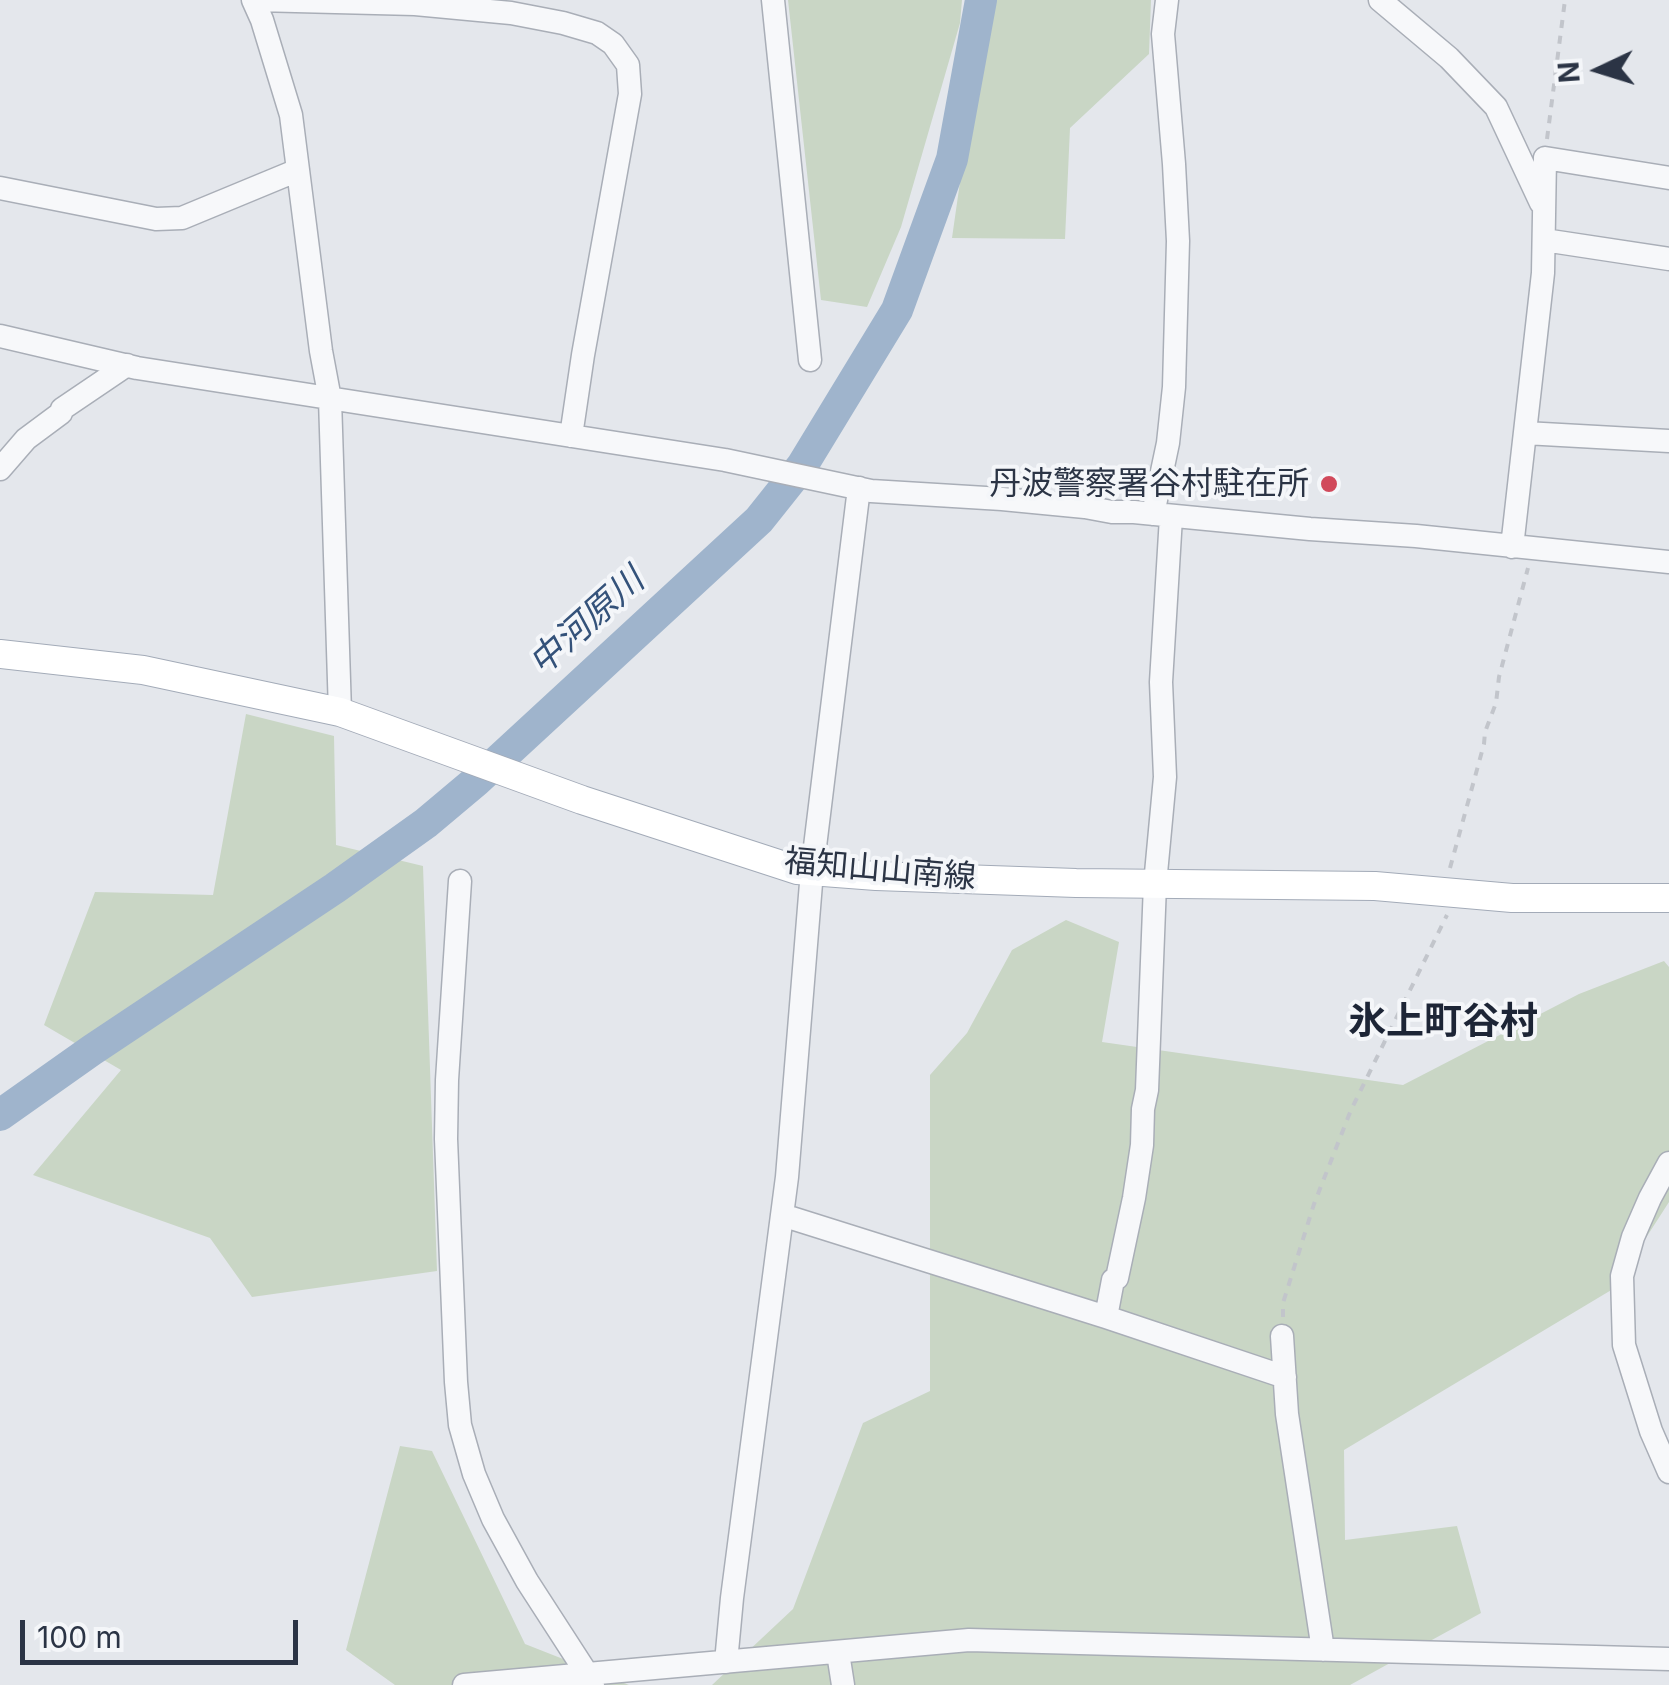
<!DOCTYPE html>
<meta charset="utf-8">
<style>
body{margin:0}
#map{position:relative;width:1669px;height:1685px;overflow:hidden;background:#e4e7ec;font-family:Inter,sans-serif}
canvas{display:block}
.north{position:absolute;left:1549px;top:20px;width:100px;height:100px;-webkit-text-stroke:8px #f4f6f9;paint-order:stroke;rotate:266deg;font-size:28px;font-weight:700;line-height:40px;text-align:center;color:#2b3445}
.north::after{content:'';display:block;margin:auto;width:35px;height:45px;background:#2b3445;clip-path:polygon(50% 0,100% 100%,50% 72%,0 100%)}
.scale{position:absolute;left:20px;top:1620px;width:278px;height:45px;box-sizing:border-box;border:5px solid #2b3445;border-top:0;padding-left:12px;font-size:30px;line-height:35px;white-space:nowrap;color:#2b3445;-webkit-text-stroke:8px #f4f6f9;paint-order:stroke}
</style>
<div id="map">
<canvas width="1669" height="1685"></canvas>
<div class="north">N</div>
<div class="scale">100 m</div>
</div>
<script>
const g = document.querySelector('canvas').getContext('2d');
g.lineJoin = 'round';
function paint(path, color) {
  g.fillStyle = color;
  g.fill(path, 'evenodd');
}
function poly(rows) {
  const path = new Path2D();
  for (const r of rows) {
    path.moveTo(r[0], r[1]);
    for (let i = 2; i < r.length; i += 2) path.lineTo(r[i], r[i + 1]);
  }
  return path;
}
function strokePath(path, color, width, dash) {
  g.strokeStyle = color;
  g.lineWidth = width;
  g.lineCap = dash ? 'butt' : 'round';
  g.setLineDash(dash || []);
  g.stroke(path);
}
function write(font, color, halo, rows, align = 'center') {
  g.font = font + ' Inter,"Noto Sans JP",sans-serif';
  g.lineWidth = 8;
  g.setLineDash([]);
  g.textBaseline = 'middle';
  g.strokeStyle = halo;
  g.fillStyle = color;
  for (const [text, x, y, turn = 0] of rows) {
    g.save();
    g.translate(x, y);
    g.rotate((+turn || 0) * Math.PI / 180);
    g.textAlign = isNaN(turn) ? turn : align;
    if (halo) g.strokeText(text, 0, 0);
    g.fillText(text, 0, 0);
    g.restore();
  }
}
paint(poly([
 [788,0,962,0,960,23,901,227,867,307,821,300],
 [986,0,1151,0,1149,54,1070,128,1065,239,952,238],
 [246,714,334,736,336,845,423,866,437,1271,252,1297,210,1238,33,1175,121,1070,44,1025,95,892,213,895],
 [1066,920,1119,942,1102,1042,1403,1085,1579,994,1664,961,1669,967,1669,1202,1613,1289,1344,1450,1345,1540,1457,1526,1481,1613,1350,1685,712,1685,793,1609,863,1423,930,1391,930,1075,967,1033,1012,950],
 [400,1446,432,1451,525,1644,629,1685,395,1685,346,1650]
]), '#c9d6c5');
strokePath(poly([
 [0,1115,92,1050,335,888,426,823,476,781,759,520,802,466,897,310,952,159,981,0]
]), '#9fb4cc', 32);
const minor = poly([
 [253,0,262,20,291,115,321,351,330,399,340,712],
 [256,0,415,4,511,13,563,23,597,33,613,44,628,65,630,94,583,355,571,436],
 [773,0,810,360],
 [1380,0,1449,58,1496,107,1541,203],
 [0,188,156,219,182,218,298,170],
 [1544,240,1669,259],
 [0,336,137,368,725,460,871,491,1002,499,1085,507,1112,512,1134,512,1310,529,1416,536,1669,562],
 [1525,433,1669,441],
 [0,469,26,439,61,413,62,409,127,365],
 [1153,514,1168,443,1174,387,1178,241,1174,164,1163,34,1167,0],
 [1512,547,1543,273,1545,158,1669,178],
 [460,881,447,1080,446,1139,456,1382,460,1425,474,1474,493,1519,527,1581,593,1683],
 [1669,1163,1650,1198,1633,1237,1622,1276,1624,1345,1651,1431,1669,1472],
 [782,1215,1106,1317,1285,1377],
 [1106,1317,1113,1280,1117,1278,1134,1198,1142,1145,1143,1109,1147,1090,1155,884,1165,777,1161,682,1171,517],
 [1282,1336,1287,1414,1323,1650],
 [838,1653,843,1685],
 [726,1662,732,1598,787,1177,812,871,859,488],
 [464,1685,969,1640,1669,1659]
]);
const major = poly([
 [0,654,143,670,340,712,582,800,797,870,876,876,1076,883,1375,886,1512,898,1669,898]
]);
strokePath(minor, '#a9aeb7', 25);
strokePath(major, '#a3abb8', 30);
strokePath(poly([
 [1547,139,1565,0],
 [1450,868,1484,744,1485,732,1496,703,1499,677,1528,568],
 [1283,1317,1283,1303,1314,1204,1351,1110,1447,915]
]), '#c2c5cb', 4, [8, 8]);
strokePath(minor, '#f7f8fa', 22);
strokePath(major, '#fff', 28);
for (const [x, y, r, color] of [
 [1329,484,10,"#d1495b"]
]) {
  const dot = new Path2D();
  dot.arc(x, y, r, 0, 2 * Math.PI);
  g.fillStyle = color;
  g.fill(dot);
  strokePath(dot, '#f4f6f9', 4);
}
write('32px', '#2b3445', '#f4f6f9', [
 ["丹波警察署谷村駐在所",1309,484]
], 'right');
write('32px', '#2b3445', '#f4f6f9', [
 ["福知山山南線",880,870,5]
]);
write('italic 35px', '#34527a', '#f4f6f9', [
 ["中河原川",587,622,-42]
]);
write('bold 38px', '#1d2536', '#f4f6f9', [
 ["氷上町谷村",1443,1023]
]);
</script>
